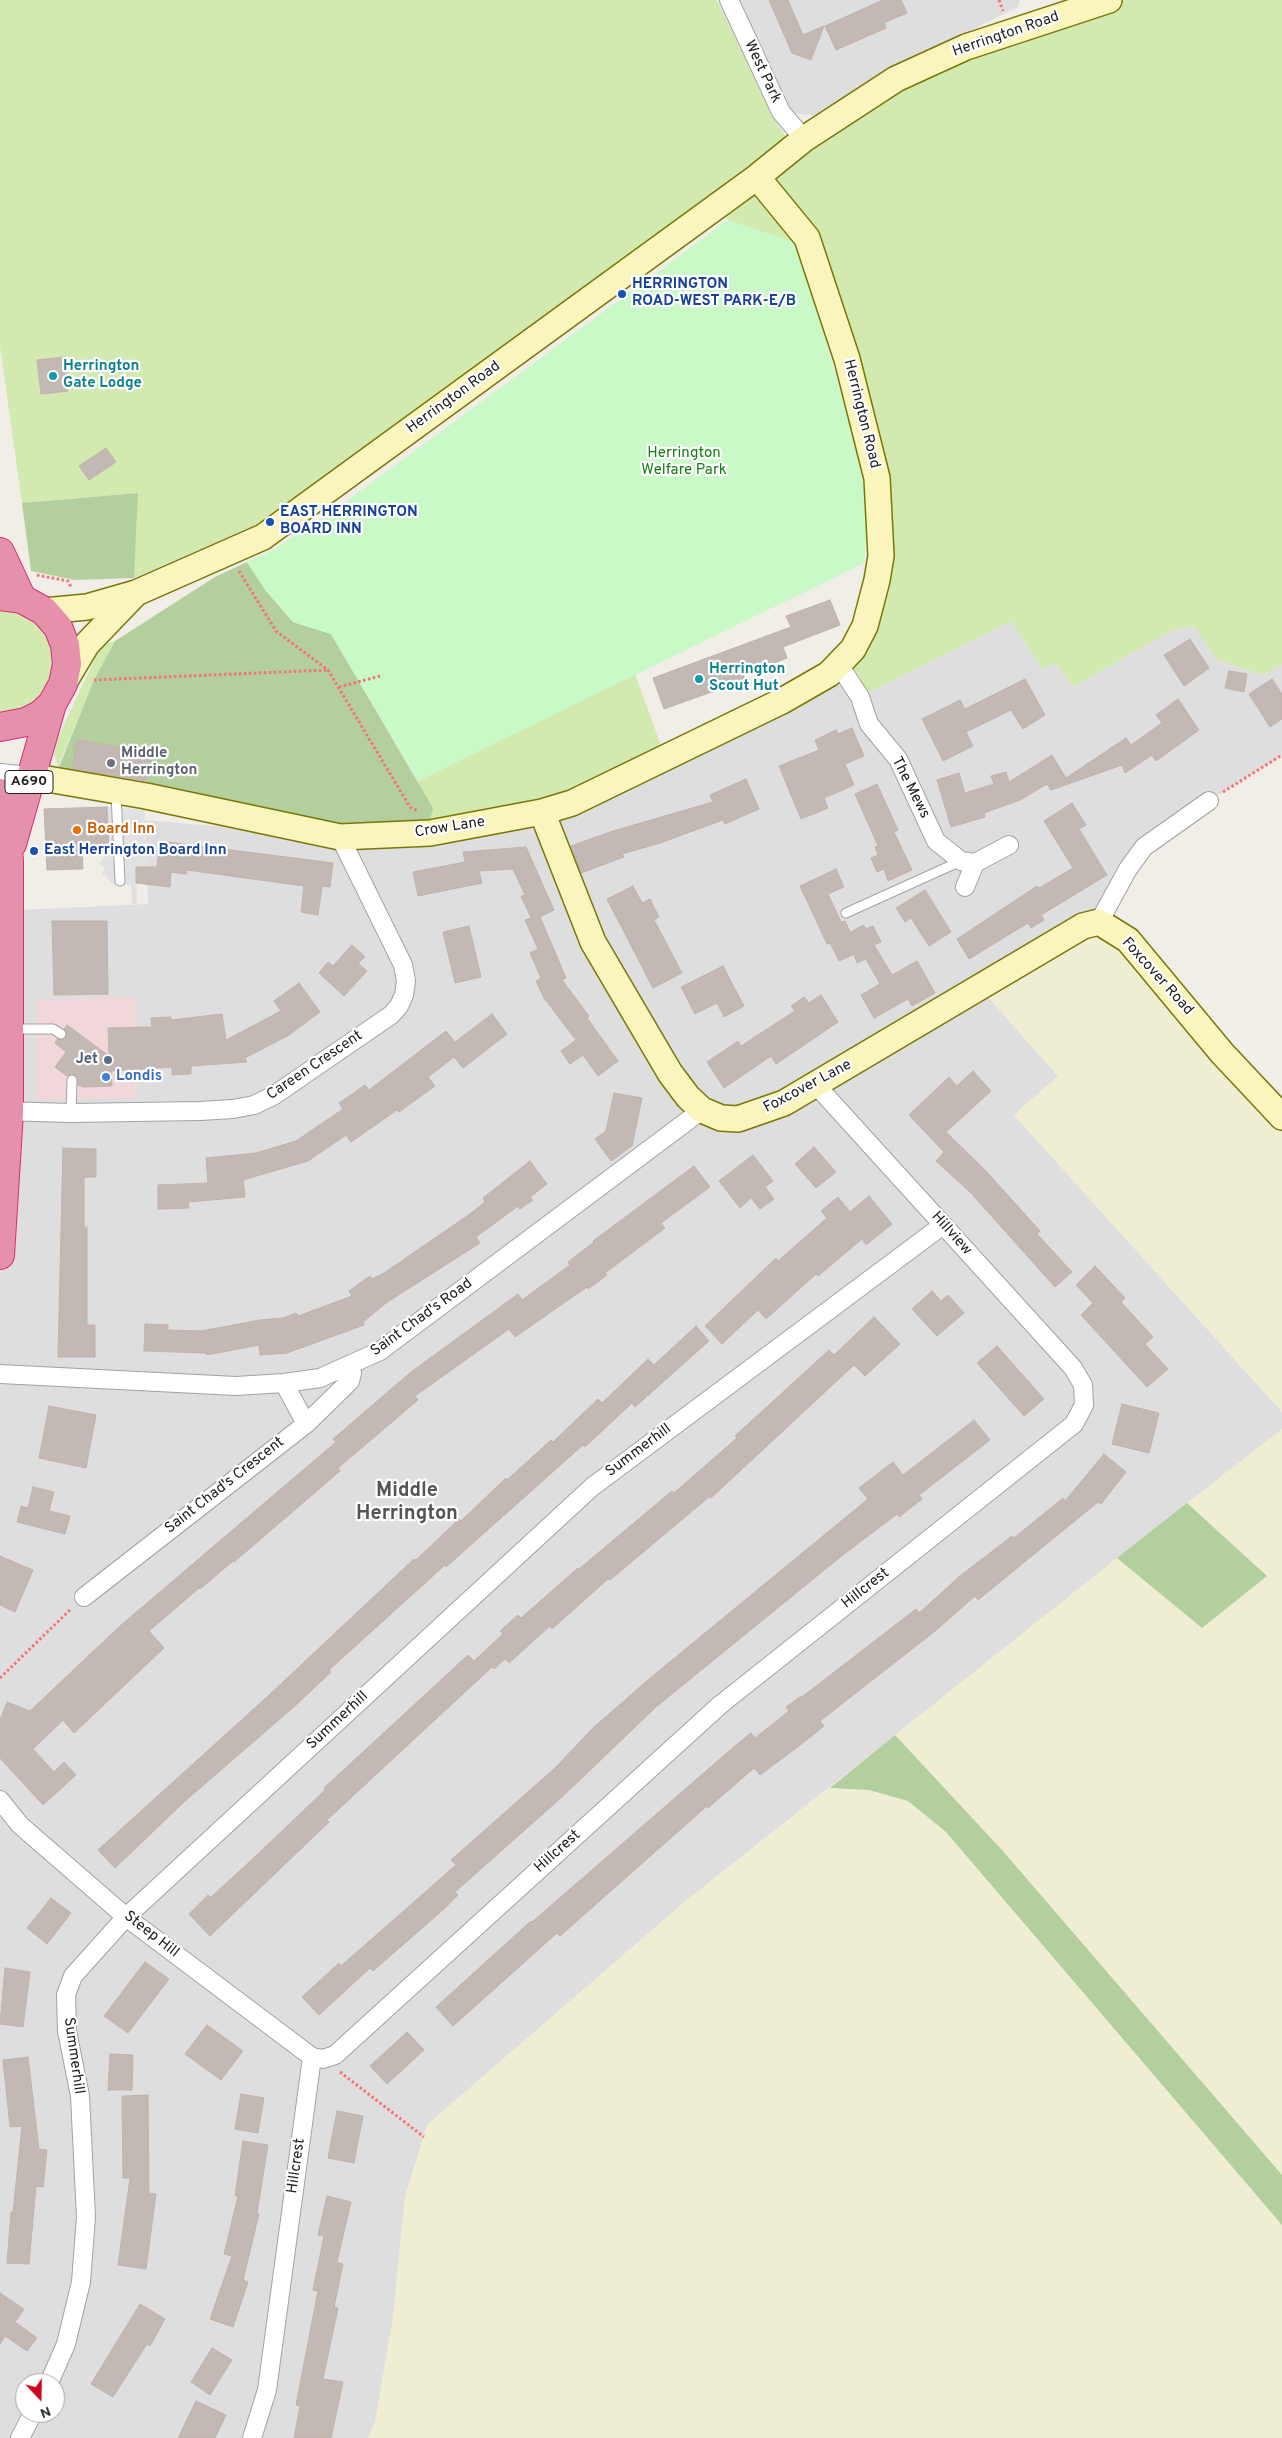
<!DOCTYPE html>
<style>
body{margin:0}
#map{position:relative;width:1282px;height:2438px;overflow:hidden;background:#f1ede7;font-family:Overpass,sans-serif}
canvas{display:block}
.north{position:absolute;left:15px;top:2373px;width:50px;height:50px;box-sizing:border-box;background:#fff;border:1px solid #a6a6a6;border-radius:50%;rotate:159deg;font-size:14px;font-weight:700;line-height:20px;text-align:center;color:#212121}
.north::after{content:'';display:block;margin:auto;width:18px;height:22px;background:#cd041b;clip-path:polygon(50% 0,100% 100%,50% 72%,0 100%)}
</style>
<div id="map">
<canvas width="1282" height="2438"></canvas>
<div class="north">N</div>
</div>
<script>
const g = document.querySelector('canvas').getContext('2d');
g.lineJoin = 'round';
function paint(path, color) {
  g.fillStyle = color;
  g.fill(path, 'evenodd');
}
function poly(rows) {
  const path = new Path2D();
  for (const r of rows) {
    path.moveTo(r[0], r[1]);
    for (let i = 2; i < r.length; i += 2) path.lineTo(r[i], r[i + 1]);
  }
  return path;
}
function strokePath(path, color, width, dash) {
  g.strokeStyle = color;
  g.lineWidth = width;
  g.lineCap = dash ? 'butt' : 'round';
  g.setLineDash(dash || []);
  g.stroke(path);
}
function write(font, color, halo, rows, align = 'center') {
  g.font = font + ' Overpass,sans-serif';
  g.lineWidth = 4.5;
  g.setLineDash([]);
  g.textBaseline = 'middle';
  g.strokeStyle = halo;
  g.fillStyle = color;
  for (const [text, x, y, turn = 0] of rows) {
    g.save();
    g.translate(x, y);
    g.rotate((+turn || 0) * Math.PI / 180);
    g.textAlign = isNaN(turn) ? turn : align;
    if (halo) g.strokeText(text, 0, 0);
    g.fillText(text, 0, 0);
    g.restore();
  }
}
paint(poly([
 [735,0,1020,0,1018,7,869,81,821,116,794,113,777,92],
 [1011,621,1043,670,1055,662,1073,687,1173,630,1195,626,1216,659,1263,675,1282,664,1282,755,1209,801,1128,869,1083,926,980,988,1058,1076,1014,1115,1282,1412,1282,1429,688,1899,427,2125,405,2197,393,2318,375,2423,368,2438,0,2438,0,911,148,904,145,820,340,837,542,812,839,665,860,697],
 [25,2383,55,2383,55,2413,25,2413]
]), '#dfdede');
paint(poly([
 [135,996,137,1098,37,1100,36,1001]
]), '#f1d7d9');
paint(poly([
 [1099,922,1282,1117,1282,1412,1014,1115,1058,1076,980,988],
 [1282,1429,1282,2175,1002,1850,895,1735,1117,1558,1202,1628,1267,1576,1187,1503],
 [830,1788,869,1790,908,1801,946,1832,1282,2225,1282,2438,368,2438,375,2423,393,2318,405,2197,427,2125,688,1899]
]), '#efeed3');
paint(poly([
 [0,0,717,0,772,116,785,136,784,144,770,154,255,525,134,578,138,493,22,503,0,346],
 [1125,0,1282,0,1282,664,1263,675,1216,659,1194,626,1173,630,1073,687,1055,662,1043,670,1011,621,860,697,839,665,865,626,877,478,795,223,793,242,728,220,718,205,896,79],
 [0,608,29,614,48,632,56,655,48,690,30,706,6,713,0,713],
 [115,641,94,680,58,767,54,754,55,744,101,646],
 [635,674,662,748,569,794,429,824,418,781]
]), '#d2e9af');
paint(poly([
 [138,493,134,578,75,580,31,571,22,503],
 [247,562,266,591,293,622,331,634,433,808,429,824,350,830,145,786,151,754,78,739,72,771,59,767,94,680,115,641,215,577],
 [1187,1503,1267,1576,1202,1628,1117,1558],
 [895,1735,1002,1850,1282,2175,1282,2225,946,1832,908,1801,869,1790,830,1788]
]), '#b2cf9d');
paint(poly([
 [728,220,793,242,811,291,854,438,865,491,867,531,864,563,418,781,331,634,293,622,266,591,247,562,271,551,332,512]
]), '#c8f9c6');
paint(poly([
 [107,807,145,810,146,867,136,868,137,904,132,905,131,885,114,885,102,873,105,868,99,864,109,850]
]), '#e1e1e1');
const building = poly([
 [769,0,788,0,803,35,824,26,811,60,792,53,769,0],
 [883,0,901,0,907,13,884,23,886,28,836,50,825,26,883,0],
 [65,357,68,391,41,394,37,360,65,357],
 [106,448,116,462,89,480,79,466,106,448],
 [830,600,840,625,783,647,787,658,743,675,745,680,664,709,653,678,791,627,786,616,830,600],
 [1190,639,1209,668,1184,686,1164,655,1190,639],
 [1229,671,1247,674,1244,692,1225,688,1229,671],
 [1025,679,1045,715,1023,729,1011,710,966,732,973,746,943,761,922,719,960,700,965,709,1025,679],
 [1272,679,1282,694,1282,719,1270,727,1249,694,1272,679],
 [1178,699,1199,730,1156,761,1152,755,1125,773,1122,765,1051,790,1047,784,1020,800,984,813,985,817,951,827,937,780,959,773,965,793,994,784,991,776,1006,772,1009,782,1052,755,1066,778,1126,738,1131,745,1162,723,1156,715,1178,699],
 [852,728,864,756,845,764,854,785,824,798,828,808,801,819,779,766,819,750,815,740,836,730,838,734,852,728],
 [77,739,151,754,146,781,72,769,77,739],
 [746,779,759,809,725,824,723,820,660,843,622,854,624,857,581,873,571,846,613,831,713,802,710,795,746,779],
 [877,784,898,830,894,832,912,870,888,881,884,869,877,872,871,858,878,855,875,847,878,846,855,794,877,784],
 [1072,803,1086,825,1079,829,1107,875,1041,915,1044,920,1031,928,1028,923,969,959,957,939,1037,886,1039,888,1073,868,1044,821,1072,803],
 [107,807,109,850,82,851,83,869,47,870,44,809,107,807],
 [160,841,333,863,330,887,322,886,318,915,301,912,304,886,187,870,186,874,171,872,170,887,136,883,136,867,157,867,160,841],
 [526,847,554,910,540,917,566,978,562,980,589,1016,587,1018,618,1061,598,1076,583,1055,570,1064,561,1051,576,1040,544,998,536,981,541,978,530,953,538,949,525,920,531,918,521,896,525,895,513,869,479,871,482,883,418,896,413,872,465,862,463,852,526,847],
 [836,869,844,887,828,894,841,922,845,921,852,936,851,932,863,925,866,929,873,926,881,942,874,945,892,975,917,961,935,993,912,1006,908,999,874,1018,861,995,880,984,866,959,857,963,854,954,839,961,830,943,827,944,800,886,836,869],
 [633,886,642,903,650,899,659,917,654,920,682,973,653,988,607,899,633,886],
 [925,890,951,932,929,946,911,918,905,922,896,908,925,890],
 [52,921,107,921,108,994,54,995,52,921],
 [469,926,481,977,455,983,443,932,469,926],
 [352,945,365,957,358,963,367,971,344,996,319,973,328,962,333,966,352,945],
 [723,966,744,1006,724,1017,717,1003,695,1014,681,987,723,966],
 [299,983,320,1012,289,1035,245,1058,247,1062,191,1066,191,1074,172,1075,172,1067,111,1071,112,1086,84,1087,78,1085,76,1075,72,1074,67,1076,55,1067,66,1052,55,1043,57,1039,61,1040,66,1038,67,1034,64,1029,67,1025,109,1056,108,1028,152,1027,151,1018,171,1017,171,1020,222,1014,226,1040,281,1011,274,1001,299,983],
 [821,995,838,1022,776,1064,771,1056,724,1088,707,1062,738,1041,741,1046,795,1011,791,1006,804,997,809,1003,821,995],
 [492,1014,507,1034,463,1068,454,1057,428,1077,435,1086,399,1112,397,1110,351,1142,346,1135,308,1161,243,1180,245,1197,188,1202,189,1208,158,1209,158,1185,208,1183,206,1158,256,1153,296,1141,343,1109,339,1103,365,1085,369,1090,446,1031,455,1042,492,1014],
 [973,1071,991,1091,946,1132,985,1170,1040,1231,1037,1234,1072,1272,1055,1287,970,1192,936,1161,944,1152,909,1115,949,1077,957,1086,973,1071],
 [614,1093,642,1098,632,1146,611,1161,595,1139,606,1131,614,1093],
 [814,1147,836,1172,816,1188,795,1164,814,1147],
 [63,1148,96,1149,96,1177,84,1177,84,1227,87,1227,87,1325,95,1325,95,1357,58,1357,63,1148],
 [753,1155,773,1181,765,1187,774,1199,760,1209,751,1198,740,1208,719,1181,753,1155],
 [530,1161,547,1184,530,1197,533,1200,520,1209,518,1206,476,1237,480,1243,386,1303,363,1322,364,1325,287,1353,260,1355,259,1345,207,1355,206,1353,144,1351,145,1324,168,1325,168,1330,201,1331,260,1320,283,1318,296,1313,298,1316,352,1296,349,1291,370,1276,372,1279,384,1273,470,1214,485,1202,483,1198,530,1161],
 [694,1166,710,1187,661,1223,665,1228,605,1273,607,1275,588,1289,587,1287,515,1337,509,1329,415,1396,418,1400,338,1468,340,1471,234,1562,233,1561,200,1589,199,1588,149,1631,164,1648,74,1733,63,1720,33,1749,54,1772,64,1762,76,1775,43,1805,0,1758,0,1720,7,1702,30,1711,120,1626,336,1442,333,1439,411,1372,518,1294,522,1300,570,1265,568,1262,594,1242,593,1241,694,1166],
 [869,1196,892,1224,866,1245,862,1239,818,1276,816,1274,766,1319,758,1310,722,1344,705,1326,776,1258,778,1261,827,1218,821,1211,838,1197,850,1212,869,1196],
 [1095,1266,1125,1298,1121,1302,1153,1337,1145,1344,1168,1369,1147,1387,1081,1315,1093,1303,1076,1285,1095,1266],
 [932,1291,941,1301,948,1295,964,1313,937,1336,912,1309,932,1291],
 [874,1317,900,1344,865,1376,854,1365,711,1498,709,1497,610,1580,608,1579,552,1629,550,1626,509,1663,505,1659,494,1669,492,1667,327,1820,329,1822,210,1936,189,1914,208,1895,210,1898,258,1854,325,1790,324,1788,468,1655,474,1661,503,1634,500,1631,518,1615,521,1618,578,1568,579,1569,672,1491,674,1493,737,1438,735,1436,829,1350,834,1355,874,1317],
 [696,1326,709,1341,635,1407,632,1403,585,1447,583,1445,446,1567,445,1565,329,1670,331,1672,296,1705,184,1802,115,1868,98,1850,268,1696,414,1559,416,1560,459,1519,461,1521,506,1478,507,1480,551,1440,553,1442,598,1399,602,1403,648,1359,654,1365,696,1326],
 [997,1346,1044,1399,1024,1416,977,1363,997,1346],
 [1122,1404,1159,1413,1149,1453,1112,1444,1122,1404],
 [49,1406,96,1415,86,1468,39,1458,49,1406],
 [974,1420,990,1440,919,1495,922,1499,899,1517,897,1514,839,1558,656,1707,562,1797,455,1892,458,1895,444,1909,373,1971,370,1968,319,2015,302,1997,339,1963,341,1966,456,1865,451,1860,555,1768,593,1728,649,1679,868,1499,859,1488,893,1462,903,1475,974,1420],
 [1104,1454,1126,1472,1101,1504,1098,1502,978,1600,975,1596,934,1632,820,1721,824,1726,795,1749,760,1775,754,1768,708,1808,707,1806,560,1936,557,1933,453,2026,436,2007,531,1921,532,1922,736,1745,751,1733,755,1738,789,1711,786,1707,801,1696,802,1697,916,1609,919,1613,960,1576,1012,1536,1014,1538,1063,1498,1065,1501,1104,1454],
 [33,1487,54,1492,49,1511,70,1516,65,1534,17,1522,21,1506,28,1508,33,1487],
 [0,1556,33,1570,15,1612,0,1605,0,1556],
 [51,1898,71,1913,47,1944,27,1928,51,1898],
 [145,1962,169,1979,128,2033,104,2016,145,1962],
 [5,1968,30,1972,23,2027,0,2024,5,1968],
 [207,2025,243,2051,221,2080,185,2054,207,2025],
 [407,2032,424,2050,387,2084,370,2066,407,2032],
 [110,2054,133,2055,132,2090,108,2090,110,2054],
 [28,2057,39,2149,47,2150,43,2187,36,2186,29,2264,7,2263,11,2212,13,2212,22,2126,10,2127,3,2060,28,2057],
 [241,2094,264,2098,258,2133,235,2129,241,2094],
 [148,2095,149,2193,156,2194,146,2269,118,2265,130,2178,123,2178,122,2096,148,2095],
 [337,2111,363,2116,354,2163,328,2158,337,2111],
 [243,2141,268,2145,257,2213,259,2214,243,2280,248,2282,233,2327,210,2319,232,2256,224,2254,238,2196,235,2196,243,2141],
 [327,2196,351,2202,337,2262,343,2264,334,2307,338,2308,323,2379,343,2382,331,2438,294,2438,300,2406,296,2405,318,2291,313,2290,324,2236,318,2235,327,2196],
 [0,2293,24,2309,15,2322,37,2338,27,2351,5,2336,0,2344,0,2293],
 [140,2304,165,2319,150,2346,147,2344,113,2397,91,2384,140,2304],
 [212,2348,232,2360,210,2395,191,2382,212,2348],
 [196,2401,226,2415,215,2438,178,2438,196,2401]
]);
paint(building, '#c2b8b4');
strokePath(building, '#c2b2aa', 1);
const lane = poly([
 [116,793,120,881],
 [846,913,961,861],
 [12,1029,53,1029,61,1034],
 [71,1113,72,1080]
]);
const street = poly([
 [729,0,781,112,804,139],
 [839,665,860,697,869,724,898,759,936,841,961,861,975,863,1009,845],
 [0,773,30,776],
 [965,887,975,863],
 [1099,922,1128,869,1144,847,1209,801],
 [0,1111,71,1113,200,1111,233,1109,254,1105,273,1096,391,1015,399,1006,404,995,406,981,403,965,340,837],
 [0,1374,236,1386,284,1383,320,1378,380,1351,702,1110],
 [284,1383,306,1424],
 [84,1597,306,1424,350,1381,352,1373,349,1366],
 [0,1800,20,1825,126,1917,312,2057],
 [49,2383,66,2344,81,2282,86,2217,80,2096,67,2031,66,1995,73,1976,126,1917,592,1487,943,1225],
 [20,2438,33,2413],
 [252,2438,267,2390,312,2057,323,2059,335,2055,720,1705,1074,1424,1084,1405,1083,1385,1073,1368,816,1085]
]);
const secondary = poly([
 [44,611,87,607,136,593,263,537,757,177,804,139,896,79,966,47,1109,0],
 [63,684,87,644,134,595],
 [30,776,146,796,340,837,430,833,542,812,572,803,782,701,829,674,853,649,865,626,877,580,881,556,877,478,847,359,807,238,757,177],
 [542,812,593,942,670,1073,688,1097,702,1110,721,1118,738,1119,784,1103,1083,926,1099,922,1128,940,1222,1053,1282,1117]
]);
const highway = poly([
 [0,552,22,599],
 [0,596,22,599,44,611,58,627,65,645,67,664,63,684,52,704,12,844],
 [0,727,26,722,40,715,52,704],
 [0,793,9,860,9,1112,0,1255]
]);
strokePath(lane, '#a2a2a2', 11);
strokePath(street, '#a2a2a2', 20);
strokePath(secondary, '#787707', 28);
strokePath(highway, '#d82b7a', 30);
strokePath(poly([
 [999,0,1003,11],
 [239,571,276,631,328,670,410,807,418,811],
 [37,575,68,581,71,587],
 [94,680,328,670],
 [339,687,380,676],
 [1223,792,1282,755],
 [0,1678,71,1609],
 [340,2072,424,2137]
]), '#f77273', 3, [2.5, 2.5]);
strokePath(lane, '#fff', 9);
strokePath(street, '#fff', 18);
strokePath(secondary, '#f9f5bd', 25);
strokePath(highway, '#e691ab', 28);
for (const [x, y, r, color] of [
 [622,294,5,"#1a4fb4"],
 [53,376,5,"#0f9aa8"],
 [270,522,5,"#1a4fb4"],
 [699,679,5,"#0f9aa8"],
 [111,763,5,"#6b7280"],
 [77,830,5,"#e8710a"],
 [34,851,5,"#1a4fb4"],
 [108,1060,5,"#5c6f8a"],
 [106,1077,5,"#3f7fe0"]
]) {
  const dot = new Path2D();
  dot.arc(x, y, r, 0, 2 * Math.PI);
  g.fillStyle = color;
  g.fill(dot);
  strokePath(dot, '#fff', 2);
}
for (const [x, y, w] of [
 [29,782,48]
]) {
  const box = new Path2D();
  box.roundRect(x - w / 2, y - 11.5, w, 23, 4);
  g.fillStyle = '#fff';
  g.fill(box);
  strokePath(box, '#212121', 1);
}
write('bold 14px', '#212121', null, [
 ["A690",29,782]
]);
write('15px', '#212121', '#fff', [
 ["Herrington Road",1006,35,-19],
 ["West Park",762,72,65],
 ["Herrington Road",454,398,-36],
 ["Herrington Road",861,414,76],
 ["The Mews",910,788,63],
 ["Crow Lane",450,828,-9],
 ["Foxcover Road",1157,977,48],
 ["Careen Crescent",315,1066,-34],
 ["Foxcover Lane",808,1087,-28],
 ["Hillview",951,1234,48],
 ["Saint Chad's Road",422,1318,-36],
 ["Summerhill",639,1451,-37],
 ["Saint Chad's Crescent",225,1486,-38],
 ["Hillcrest",866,1589,-38],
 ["Summerhill",338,1721,-43],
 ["Hillcrest",558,1852,-42],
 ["Steep Hill",151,1935,38],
 ["Summerhill",73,2056,82],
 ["Hillcrest",297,2166,-82]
]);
write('bold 15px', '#164399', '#fff', [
 ["HERRINGTON",632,285],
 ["ROAD-WEST PARK-E/B",632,302],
 ["EAST HERRINGTON",280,513],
 ["BOARD INN",280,530],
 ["East Herrington Board Inn",44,851]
], 'left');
write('bold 15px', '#0d838f', '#fff', [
 ["Herrington",63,367],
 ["Gate Lodge",63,384],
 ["Herrington",709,670],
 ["Scout Hut",709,687]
], 'left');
write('15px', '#127f0e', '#fff', [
 ["Herrington",684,454],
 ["Welfare Park",684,471]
]);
write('bold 15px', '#5b616d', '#fff', [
 ["Middle",121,754],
 ["Herrington",121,771]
], 'left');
write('bold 15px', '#c56008', '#fff', [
 ["Board Inn",87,830]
], 'left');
write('bold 15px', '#4e5e75', '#fff', [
 ["Jet",98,1060]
], 'right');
write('bold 15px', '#366cbe', '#fff', [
 ["Londis",116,1077]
], 'left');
write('bold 20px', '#545454', '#fff', [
 ["Middle",407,1492],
 ["Herrington",407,1515]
]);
</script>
